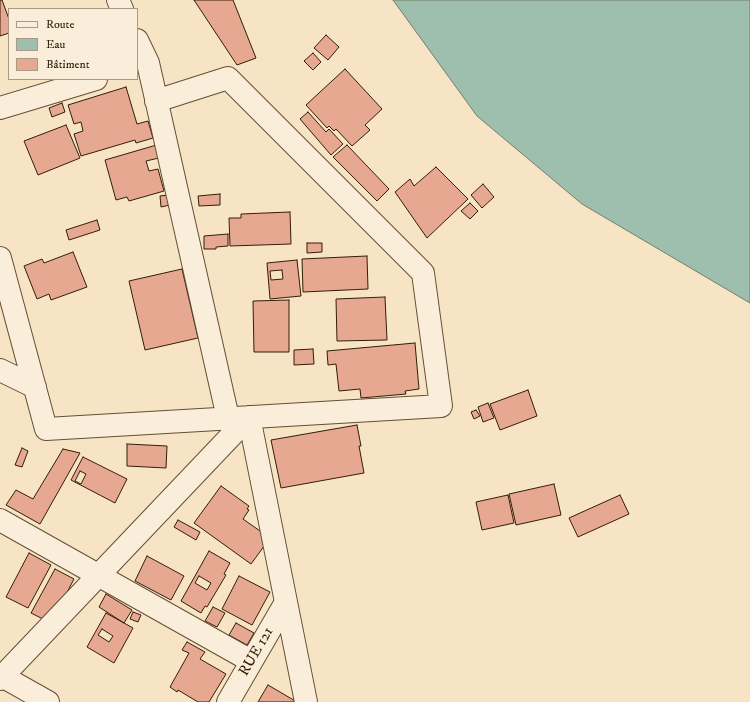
<!DOCTYPE html>
<meta charset="utf-8">
<style>
body{margin:0}
#map{position:relative;width:750px;height:702px;overflow:hidden;background:#f7e4c4;font-family:"IM FELL DW Pica",serif}
canvas{display:block}
.legend{position:absolute;left:8px;top:8px;width:130px;height:72px;box-sizing:border-box;background:#faedd9;border:1px solid #aa9a85;margin:0;padding:5px 7px;list-style:none;font-size:12px;color:#331d08}
.legend li{display:flex;align-items:center;gap:8px;height:20px}
.legend b{width:20px;border:1px solid #aa9a85}
</style>
<div id="map">
<canvas width="750" height="702"></canvas>
<ul class="legend">
<li><b style="height:5px;background:#faedd9"></b>Route</li>
<li><b style="height:11px;background:#9ebfad"></b>Eau</li>
<li><b style="height:11px;background:#e6a890"></b>Bâtiment</li>
</ul>
</div>
<script>
const g = document.querySelector('canvas').getContext('2d');
g.lineJoin = 'round';
function paint(path, color) {
  g.fillStyle = color;
  g.fill(path, 'evenodd');
}
function poly(rows) {
  const path = new Path2D();
  for (const r of rows) {
    path.moveTo(r[0], r[1]);
    for (let i = 2; i < r.length; i += 2) path.lineTo(r[i], r[i + 1]);
  }
  return path;
}
function strokePath(path, color, width, dash) {
  g.strokeStyle = color;
  g.lineWidth = width;
  g.lineCap = dash ? 'butt' : 'round';
  g.setLineDash(dash || []);
  g.stroke(path);
}
function write(font, color, halo, rows, align = 'center') {
  g.font = font + ' "IM FELL DW Pica",serif';
  g.lineWidth = 4;
  g.setLineDash([]);
  g.textBaseline = 'middle';
  g.strokeStyle = halo;
  g.fillStyle = color;
  for (const [text, x, y, turn = 0] of rows) {
    g.save();
    g.translate(x, y);
    g.rotate((+turn || 0) * Math.PI / 180);
    g.textAlign = isNaN(turn) ? turn : align;
    if (halo) g.strokeText(text, 0, 0);
    g.fillText(text, 0, 0);
    g.restore();
  }
}
const water = poly([
 [393,0,750,0,750,303,582,204,477,116,393,0]
]);
paint(water, '#9ebfad');
strokePath(water, '#737e6b', 1);
const building = poly([
 [0,0,2,0,9,19,9,33,0,36,0,0],
 [194,0,233,0,256,58,237,65,194,0],
 [326,35,339,47,328,60,314,48,326,35],
 [313,53,321,62,313,70,304,61,313,53],
 [345,69,382,109,365,125,370,130,352,146,336,129,334,131,329,126,327,128,306,105,345,69],
 [126,87,137,124,148,121,153,138,136,143,135,140,81,156,74,134,83,131,81,122,74,124,68,105,126,87],
 [62,103,65,112,52,117,49,108,62,103],
 [308,112,326,132,329,129,343,144,331,155,300,119,308,112],
 [66,125,80,158,38,175,24,141,66,125],
 [160,144,163,157,146,161,149,171,158,169,164,191,129,201,127,197,116,200,105,160,160,144],
 [347,145,389,189,377,201,333,157,347,145],
 [436,167,468,199,427,238,395,192,410,179,414,186,436,167],
 [483,184,494,197,482,208,471,195,483,184],
 [220,194,220,205,199,206,198,196,220,194],
 [168,195,170,205,161,207,160,196,168,195],
 [470,203,478,211,470,219,461,211,470,203],
 [290,212,291,244,230,246,229,218,241,218,241,214,290,212],
 [97,220,100,230,69,240,66,230,97,220],
 [228,234,228,246,216,247,216,249,204,249,204,236,228,234],
 [307,243,322,243,322,252,307,253,307,243],
 [73,252,87,287,51,300,49,294,37,299,24,266,42,259,44,263,73,252],
 [367,256,368,289,303,292,302,259,367,256],
 [297,260,301,296,270,299,267,263,297,260],
 [282,270,283,279,271,280,270,271,282,270],
 [182,269,198,338,145,350,129,281,182,269],
 [385,297,387,340,337,341,336,299,385,297],
 [289,300,289,352,254,352,253,301,289,300],
 [415,343,419,389,405,391,406,394,361,398,360,389,339,391,336,364,328,365,327,351,415,343],
 [313,349,314,364,294,365,294,350,313,349],
 [528,390,537,416,500,430,490,404,528,390],
 [488,403,494,418,483,422,478,407,488,403],
 [476,410,480,416,474,419,471,412,476,410],
 [357,425,361,446,359,446,364,473,281,488,271,440,357,425],
 [127,444,167,446,166,468,127,466,127,444],
 [22,448,28,451,22,467,15,465,22,448],
 [63,449,80,453,40,524,6,505,16,490,33,499,63,449],
 [83,457,127,479,115,503,71,480,83,457],
 [80,471,86,474,81,484,75,481,80,471],
 [554,484,561,515,516,525,509,494,554,484],
 [221,486,249,506,247,509,249,510,243,519,270,538,251,564,194,523,221,486],
 [508,495,514,523,482,530,476,502,508,495],
 [620,495,629,514,578,537,569,518,620,495],
 [178,520,200,532,196,540,174,527,178,520],
 [209,551,230,563,224,574,226,575,207,607,205,606,201,613,181,601,209,551],
 [199,576,211,583,207,590,195,583,199,576],
 [29,553,51,565,28,608,6,597,29,553],
 [147,556,184,576,171,600,135,581,147,556],
 [55,569,74,579,51,623,31,613,55,569],
 [239,576,270,592,252,625,222,609,239,576],
 [106,594,132,610,124,623,99,607,106,594],
 [213,607,225,613,217,627,205,621,213,607],
 [133,612,141,615,138,622,130,619,133,612],
 [106,613,133,628,114,663,87,647,106,613],
 [102,629,113,636,109,642,98,635,102,629],
 [236,623,254,633,247,645,229,635,236,623],
 [187,642,205,652,200,659,226,674,209,702,198,702,178,690,177,692,170,687,189,653,182,650,187,642],
 [268,685,297,702,258,702,268,685]
]);
paint(building, '#e6a890');
strokePath(building, '#331d08', 1);
const minor = poly([
 [118,0,122,9],
 [137,40,148,63,228,418],
 [0,108,96,79],
 [0,258,46,429,441,406,423,273,228,78,156,101],
 [0,370,35,387],
 [249,417,306,702],
 [0,520,251,661],
 [0,675,48,702],
 [0,679,249,417],
 [228,702,286,602]
]);
strokePath(minor, '#644f37', 24);
strokePath(minor, '#faedd9', 22);
write('15px', '#331d08', '#faedd9', [
 ["RUE 121",257,652,-60]
]);
</script>
